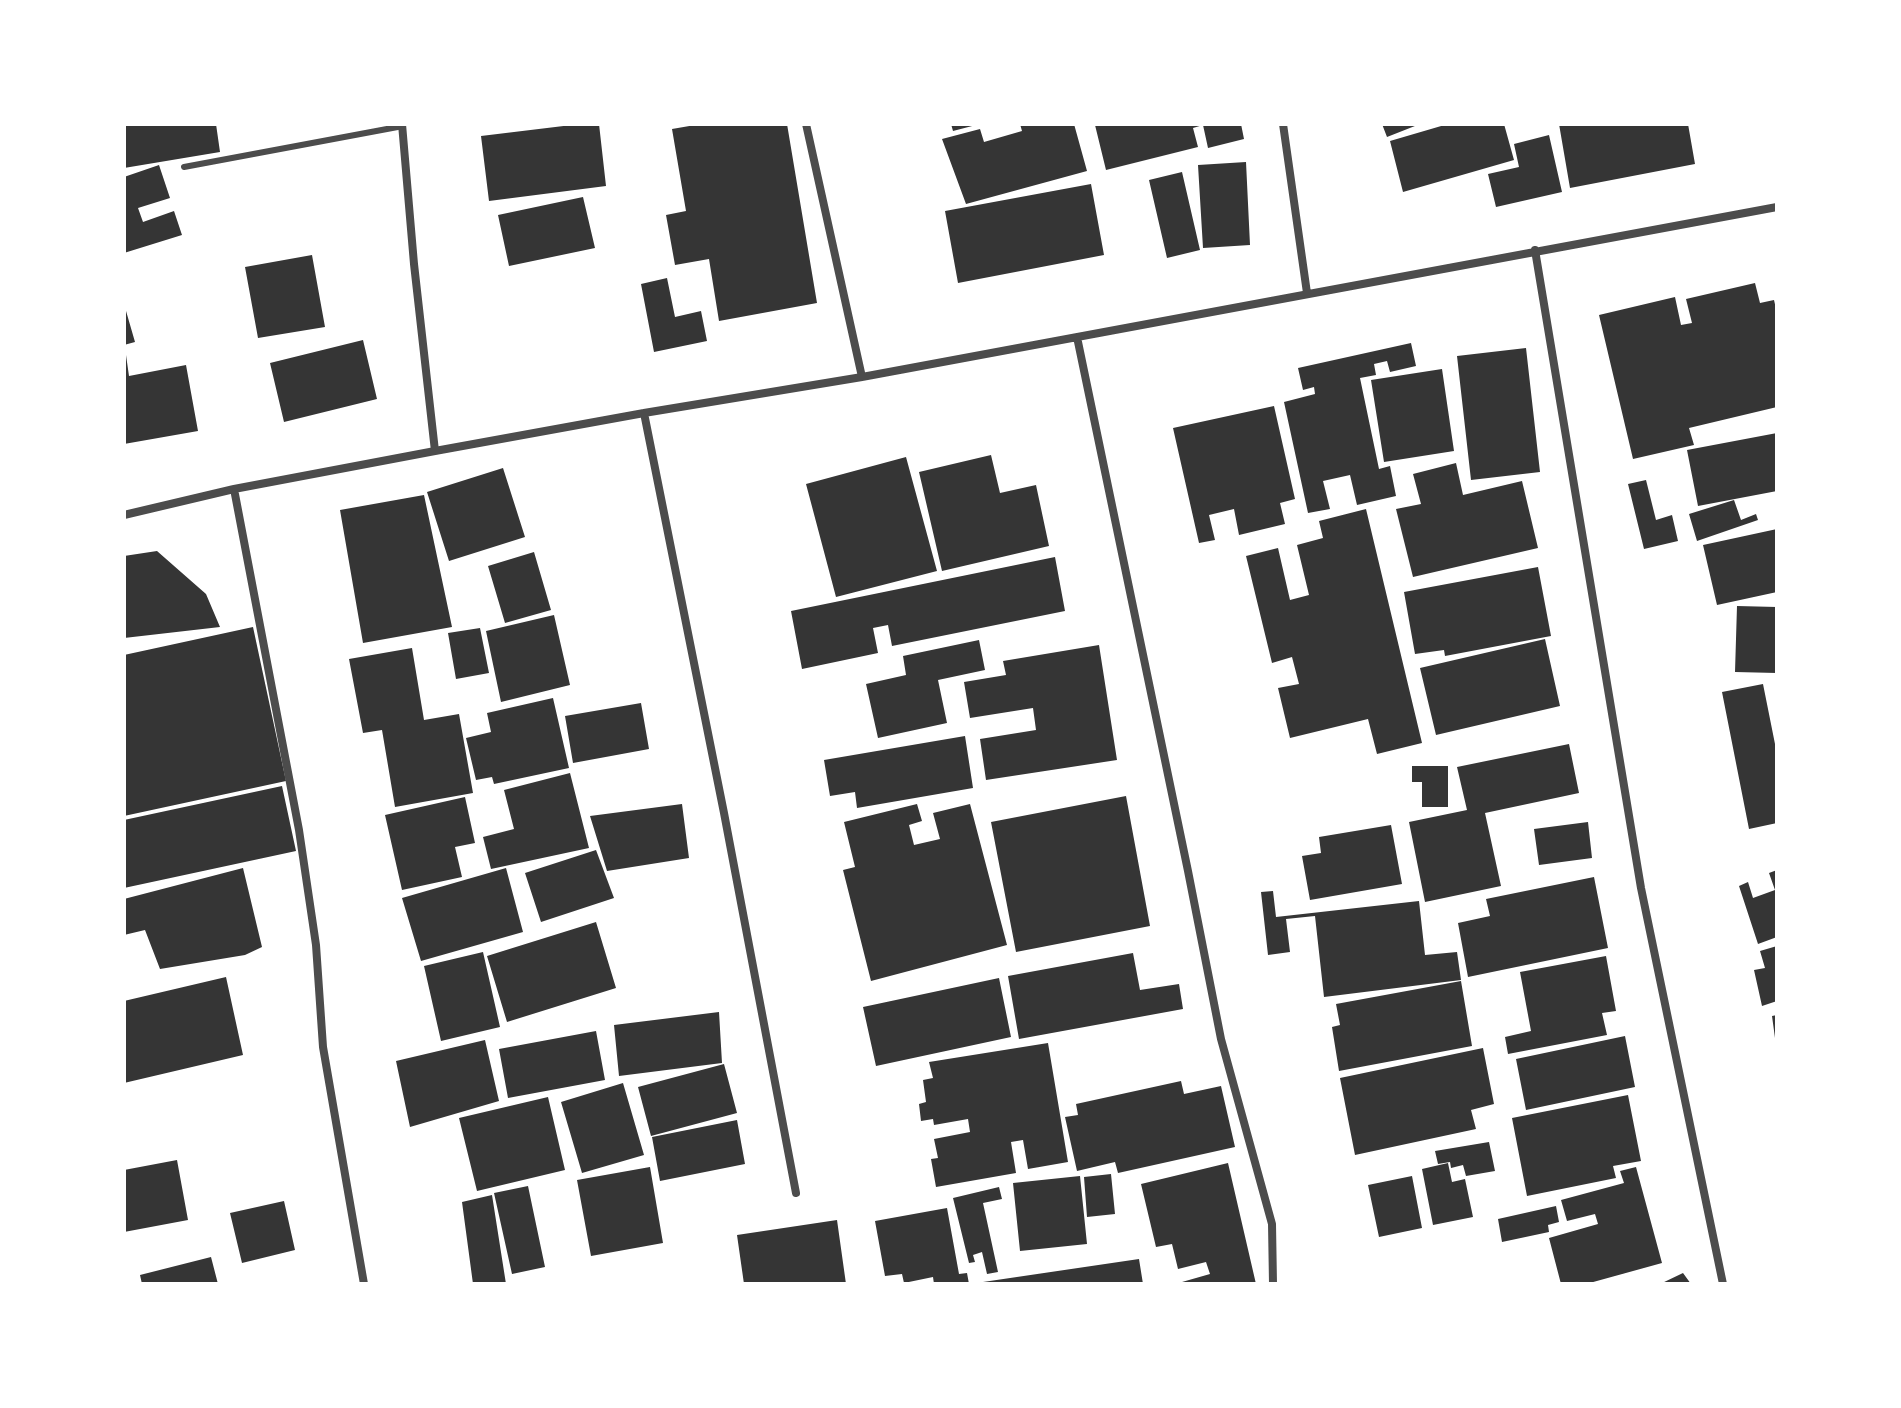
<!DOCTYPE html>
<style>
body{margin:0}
#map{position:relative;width:1901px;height:1408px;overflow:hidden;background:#fff;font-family:"Noto Sans",sans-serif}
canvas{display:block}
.frame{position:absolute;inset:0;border:126px solid #fff;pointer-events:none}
</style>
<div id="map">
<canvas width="1901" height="1408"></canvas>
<div class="frame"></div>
</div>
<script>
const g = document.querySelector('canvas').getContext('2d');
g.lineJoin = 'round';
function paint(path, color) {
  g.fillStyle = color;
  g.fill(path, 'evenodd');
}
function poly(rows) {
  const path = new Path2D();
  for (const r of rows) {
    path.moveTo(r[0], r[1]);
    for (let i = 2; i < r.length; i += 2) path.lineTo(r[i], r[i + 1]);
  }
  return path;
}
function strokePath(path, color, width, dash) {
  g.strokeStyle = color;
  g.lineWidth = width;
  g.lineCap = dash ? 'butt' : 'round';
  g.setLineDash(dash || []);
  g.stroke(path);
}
paint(poly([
 [124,124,216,124,220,152,124,168],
 [580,124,599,124,606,186,489,201,481,136],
 [701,124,787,124,817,303,719,321,709,259,675,265,666,215,686,211,672,129],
 [951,124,976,124,976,125,953,131],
 [1020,124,1074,124,1087,171,966,204,942,139,980,129,984,142,1022,131],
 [1101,124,1241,124,1244,139,1208,148,1203,125,1193,128,1198,147,1106,170,1095,125],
 [1382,124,1420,124,1387,137],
 [1448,124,1504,124,1514,160,1403,192,1390,141],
 [1559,124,1688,124,1695,164,1570,188],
 [1549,135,1562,192,1496,207,1488,174,1519,167,1514,144],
 [1246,162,1250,245,1203,248,1198,165],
 [159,165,170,198,138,208,143,222,174,211,182,235,124,253,124,177],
 [1182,172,1200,250,1167,258,1149,180],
 [1091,184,1104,255,958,283,945,211],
 [583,197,595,248,509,266,498,215],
 [312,255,325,327,258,338,245,267],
 [667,278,675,317,701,311,707,341,654,352,641,284],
 [1755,283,1760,303,1774,300,1777,313,1777,407,1689,428,1694,445,1633,459,1599,315,1675,297,1681,325,1692,323,1686,299],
 [124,304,135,342,124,345],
 [363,340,377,399,284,422,270,363],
 [1411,343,1416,366,1390,372,1387,361,1374,364,1376,375,1360,378,1379,469,1390,466,1396,496,1357,505,1350,475,1323,481,1330,509,1308,513,1284,402,1315,394,1314,387,1303,390,1298,368],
 [1526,348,1540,472,1471,480,1457,356],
 [124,355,126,355,129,376,186,365,198,431,124,444],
 [1442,369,1454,451,1384,462,1371,380],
 [1274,406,1295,499,1280,503,1285,524,1239,535,1234,509,1209,515,1215,540,1199,543,1173,428],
 [1777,433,1777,491,1698,506,1687,450],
 [991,455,1000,493,1036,485,1049,546,942,571,919,472],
 [906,457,937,571,836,597,806,484],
 [1456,463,1463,495,1522,481,1538,548,1413,577,1396,509,1421,504,1413,474],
 [503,468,525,537,449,561,427,492],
 [1646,480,1656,520,1672,515,1678,541,1644,549,1628,484],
 [424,495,452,627,363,643,340,510],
 [1734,500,1741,520,1756,514,1758,520,1697,541,1689,514],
 [1366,509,1422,743,1377,754,1368,719,1290,738,1278,688,1299,684,1292,657,1272,663,1246,556,1278,548,1290,600,1309,595,1297,545,1323,538,1319,521],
 [1777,529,1777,592,1717,605,1703,545],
 [157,551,206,594,220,627,124,638,124,556],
 [534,552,551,610,505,623,488,566],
 [1055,557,1065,611,892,646,888,625,873,628,878,653,802,669,791,611],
 [1538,567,1551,636,1445,656,1444,650,1415,654,1404,592],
 [1737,606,1777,607,1777,673,1735,672],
 [554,615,570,685,501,702,486,631],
 [253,627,286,781,124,816,124,655],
 [480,628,489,673,456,679,448,633],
 [1545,639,1560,706,1436,735,1420,668],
 [979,640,985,670,938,680,947,723,878,738,866,684,906,675,903,656],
 [1099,645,1117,760,986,780,980,739,1036,730,1033,708,970,718,964,682,1006,675,1003,661],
 [412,648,424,720,459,714,473,793,395,807,382,730,363,733,349,659],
 [1763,684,1777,754,1777,823,1749,829,1722,692],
 [553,698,569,768,494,784,492,777,476,780,466,738,491,732,487,713],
 [641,703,649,749,573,763,565,716],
 [965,736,973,788,857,808,855,792,830,796,824,760],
 [1569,744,1579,793,1485,813,1501,886,1425,902,1409,822,1467,810,1457,767],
 [1412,766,1448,766,1448,807,1422,807,1422,782,1412,782],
 [570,773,589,848,491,869,483,837,514,829,504,790],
 [282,786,296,851,124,888,124,820],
 [1126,796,1150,926,1016,952,991,822],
 [465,797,475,843,455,847,462,877,402,890,385,815],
 [682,804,689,858,607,871,590,816],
 [917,804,922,821,909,825,914,845,940,839,933,813,970,804,1007,945,871,981,843,870,855,867,844,822],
 [1588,822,1592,858,1539,865,1534,829],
 [1391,825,1402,884,1310,900,1302,856,1321,853,1319,837],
 [596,850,614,898,541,922,525,873],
 [243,868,262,947,245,955,160,969,145,930,124,935,124,899],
 [506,868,523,932,421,961,402,898],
 [1777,870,1777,937,1758,944,1739,886,1748,882,1753,898,1775,890,1769,873],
 [1594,877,1608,948,1468,977,1458,923,1490,916,1486,899],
 [1273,891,1276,917,1419,901,1425,955,1457,952,1461,980,1324,997,1315,916,1286,919,1290,952,1268,955,1261,892],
 [596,922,616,988,507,1022,487,956],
 [1777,946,1777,1001,1762,1006,1754,970,1765,968,1760,951],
 [483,952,500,1027,441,1041,424,966],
 [1133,953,1140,990,1179,984,1183,1009,1019,1039,1008,976],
 [1606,956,1616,1011,1602,1013,1607,1035,1508,1054,1505,1037,1531,1031,1520,972],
 [226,977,243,1055,124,1083,124,1001],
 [999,978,1011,1037,876,1066,863,1007],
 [1461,981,1472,1046,1339,1071,1332,1027,1340,1025,1336,1004],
 [719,1012,722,1063,619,1076,614,1025],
 [1777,1015,1777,1038,1775,1038,1772,1016],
 [596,1031,605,1080,508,1098,499,1049],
 [1625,1036,1635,1087,1526,1110,1516,1059],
 [485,1040,499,1101,410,1127,396,1061],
 [1048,1043,1068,1162,1028,1169,1023,1140,1011,1142,1016,1173,936,1187,931,1159,938,1158,934,1139,970,1132,968,1119,934,1125,933,1119,921,1121,919,1104,926,1102,923,1080,933,1078,929,1062],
 [1483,1048,1494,1104,1471,1110,1476,1129,1355,1155,1340,1078],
 [724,1064,737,1113,651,1136,638,1087],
 [1181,1081,1184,1094,1221,1086,1235,1147,1118,1173,1115,1162,1077,1171,1065,1117,1078,1115,1076,1104],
 [623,1083,644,1155,582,1173,561,1102],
 [1628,1095,1641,1161,1613,1166,1616,1178,1527,1196,1512,1118],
 [548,1097,565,1170,477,1191,459,1118],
 [737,1120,745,1164,660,1181,652,1137],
 [1489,1142,1495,1171,1466,1176,1463,1165,1451,1168,1450,1162,1438,1164,1435,1151],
 [177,1160,188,1220,124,1232,124,1170],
 [1228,1163,1256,1284,1175,1284,1210,1274,1206,1262,1178,1269,1172,1244,1156,1247,1141,1184],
 [1448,1163,1452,1182,1465,1179,1473,1217,1433,1225,1422,1169],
 [650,1167,663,1243,591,1256,577,1180],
 [1636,1167,1662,1263,1586,1284,1561,1284,1549,1238,1598,1224,1595,1214,1567,1221,1561,1200,1624,1183,1620,1171],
 [1111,1174,1115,1214,1087,1217,1084,1177],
 [1080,1176,1087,1244,1020,1251,1013,1183],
 [1412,1176,1422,1228,1379,1237,1368,1185],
 [528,1186,545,1267,512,1274,494,1193],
 [999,1187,1002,1199,983,1203,998,1272,987,1274,982,1252,973,1255,975,1262,969,1263,953,1198],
 [492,1195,506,1284,473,1284,462,1202],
 [284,1201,295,1250,242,1263,230,1213],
 [1556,1206,1559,1222,1548,1225,1549,1232,1502,1242,1498,1219],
 [947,1208,959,1274,967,1273,969,1284,934,1284,933,1277,904,1283,902,1274,885,1276,875,1221],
 [837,1220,846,1284,744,1284,737,1235],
 [211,1257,218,1284,142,1284,140,1275],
 [1139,1259,1143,1284,983,1284,983,1282],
 [1683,1273,1691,1284,1660,1284]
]), '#353535');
strokePath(poly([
 [184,167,403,126]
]), '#4c4c4c', 6);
strokePath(poly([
 [402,124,414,264,435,451],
 [806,124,862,377],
 [1283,124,1307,293],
 [1535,250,1641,888,1723,1284],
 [1077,337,1188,871,1221,1039,1272,1224,1273,1284],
 [644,413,724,813,796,1193],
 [234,489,299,830,316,945,323,1047,364,1284],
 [124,515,234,489,435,451,644,413,862,377,1777,207]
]), '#4c4c4c', 8);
</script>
